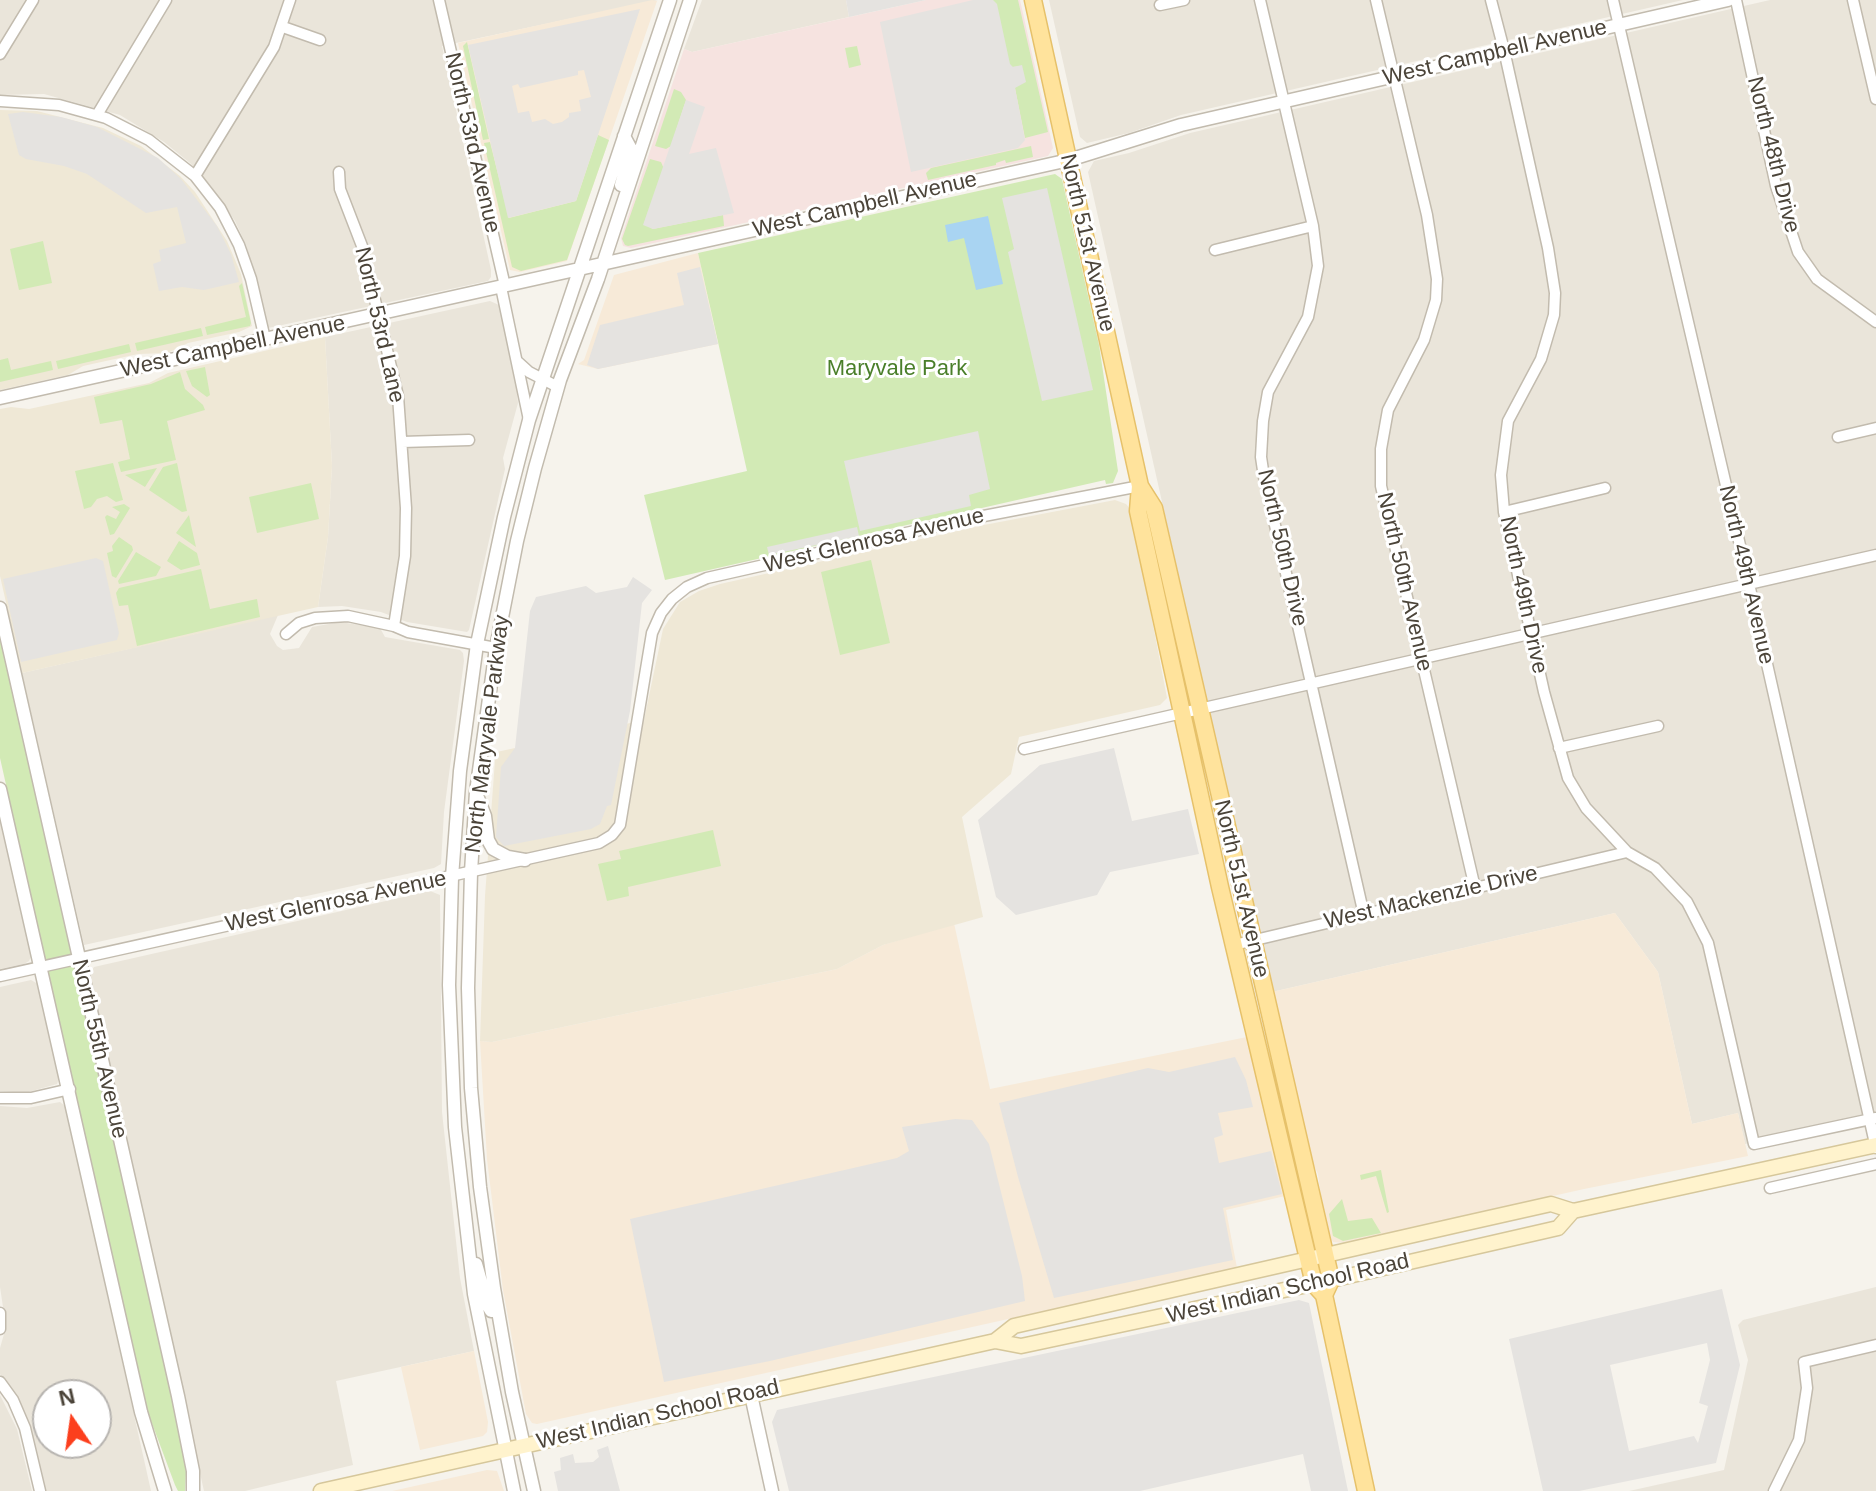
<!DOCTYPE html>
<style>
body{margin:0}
#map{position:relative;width:1876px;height:1491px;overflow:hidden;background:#f6f3ec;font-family:Helvetica,sans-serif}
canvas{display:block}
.north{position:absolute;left:32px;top:1379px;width:80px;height:80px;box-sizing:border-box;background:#fff;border:2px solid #b7b4b0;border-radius:50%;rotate:347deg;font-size:22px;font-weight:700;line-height:32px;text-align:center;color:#4b4439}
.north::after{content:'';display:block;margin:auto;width:28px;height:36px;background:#fc3f1d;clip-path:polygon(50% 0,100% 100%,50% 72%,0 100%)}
</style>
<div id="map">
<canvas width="1876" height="1491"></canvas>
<div class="north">N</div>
</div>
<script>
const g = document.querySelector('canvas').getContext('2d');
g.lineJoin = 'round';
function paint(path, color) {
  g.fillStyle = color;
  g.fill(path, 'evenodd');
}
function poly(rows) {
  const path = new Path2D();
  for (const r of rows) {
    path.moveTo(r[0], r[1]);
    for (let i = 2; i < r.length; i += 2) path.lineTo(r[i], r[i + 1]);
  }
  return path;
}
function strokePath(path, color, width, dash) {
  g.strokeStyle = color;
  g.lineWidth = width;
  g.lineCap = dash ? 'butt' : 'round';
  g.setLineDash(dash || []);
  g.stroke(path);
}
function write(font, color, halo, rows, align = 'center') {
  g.font = font + ' Helvetica,sans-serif';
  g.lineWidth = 6;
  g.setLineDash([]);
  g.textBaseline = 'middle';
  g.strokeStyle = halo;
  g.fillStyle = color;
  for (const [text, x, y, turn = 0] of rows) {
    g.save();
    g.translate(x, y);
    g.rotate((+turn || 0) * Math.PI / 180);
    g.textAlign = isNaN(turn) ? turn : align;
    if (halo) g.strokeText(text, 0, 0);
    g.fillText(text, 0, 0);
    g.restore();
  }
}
paint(poly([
 [0,0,658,0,442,46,491,270,491,277,488,281,268,328,246,245,235,221,211,186,190,163,164,142,120,115,44,94,0,95],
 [702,0,846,0,849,17,692,52,684,49],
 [1049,0,1683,0,1181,115,1129,133,1087,143,1080,137],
 [1770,0,1876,0,1876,1114,1745,1144,1738,1113,1692,1124,1658,972,1615,913,1272,992,1088,172,1094,161,1129,153,1190,133],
 [490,301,499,305,516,385,518,403,503,458,505,469,469,630,467,632,407,622,381,612,342,606,318,607,328,537,332,466,325,337],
 [278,615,270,634,277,646,283,650,299,648,312,627,340,622,380,628,385,637,460,650,463,653,464,661,444,812,441,864,434,868,84,945,22,673],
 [0,815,32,954,29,961,24,964,0,969],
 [430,891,440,895,440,899,442,1112,460,1278,474,1351,336,1381,353,1465,245,1491,204,1491,89,974,94,967],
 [31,980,38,984,60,1076,57,1084,25,1093,0,1091,0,987],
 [60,1102,65,1106,151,1491,46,1491,24,1411,0,1374,0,1348,6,1327,0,1287,0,1106,27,1108],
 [48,1395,96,1395,96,1443,48,1443],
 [1876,1287,1876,1491,1629,1491,1724,1470,1748,1360,1738,1325,1743,1320],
 [0,1395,17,1429,32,1491,0,1491]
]), '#eae5da');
paint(poly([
 [652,0,657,1,567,261,520,272,510,270,458,43],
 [698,253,718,344,598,369,578,364,584,360,614,275],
 [1615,913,1658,972,1692,1124,1738,1113,1748,1156,1584,1189,1344,1243,1333,1242,1326,1234,1318,1174,1309,1155,1272,992],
 [954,923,990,1089,1247,1037,1285,1196,1226,1210,1237,1268,537,1424,532,1423,526,1414,503,1290,487,1159,480,1041,492,1042,837,969,883,945],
 [474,1351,488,1422,487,1432,483,1436,420,1450,401,1367],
 [487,1470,497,1471,504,1491,392,1491]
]), '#f7ead8');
paint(poly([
 [0,110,37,111,103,128,141,146,180,176,195,192,227,241,241,274,252,326,239,332,188,343,168,353,138,354,83,366,68,375,0,390],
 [325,337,332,466,328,537,318,607,22,673,0,576,0,409,11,407,29,409,149,383,168,373],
 [1115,500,1126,504,1131,510,1167,698,1160,705,1019,737,1011,774,962,817,983,917,883,945,837,969,492,1042,480,1041,485,896,495,760,492,753,644,720,663,629,680,602,699,591,720,584,984,525]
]), '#efe8d6');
paint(poly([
 [926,0,1020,0,1053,148,1048,156,631,248,623,246,621,238,684,49,692,52]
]), '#f6e3e0');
paint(poly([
 [991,0,1018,0,1048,132,1025,138,1015,88,1022,66,1012,67,1009,64,996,4],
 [467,42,489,139,483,140,463,46],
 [857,46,861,65,849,68,845,48],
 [674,89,681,92,686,100,671,146,666,149,655,146],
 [598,135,609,140,567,260,521,271,512,267,484,143,490,142,509,218,576,201],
 [1031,146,1033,157,1006,163,1005,160,996,163,996,165,928,180,926,173,931,168],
 [650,159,661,162,664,169,644,224,653,229,723,215,724,226,628,246,625,245,622,239],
 [1055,174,1062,179,1099,345,1118,471,1113,483,1106,484,1105,480,665,580,644,495,747,471,698,253],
 [43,241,52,283,19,290,10,249],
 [242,283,251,323,250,326,207,335,205,327,246,317,239,286],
 [201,328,203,336,137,351,135,343],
 [129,344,131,352,58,369,56,361],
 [8,358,11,370,51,361,53,370,0,382,0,360],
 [205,367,210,395,207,397,192,386,186,371],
 [180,372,185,389,203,405,205,410,167,421,176,460,121,472,118,462,130,459,122,420,100,424,94,397,151,384],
 [113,463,123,500,116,502,107,496,97,499,91,507,84,509,75,471],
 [177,463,187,511,182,512,149,490,163,467],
 [157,468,145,487,125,475],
 [311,483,319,519,257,533,249,497],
 [124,504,130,508,114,534,110,535,105,517,107,515,116,519,120,512,112,507],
 [189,515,191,525,196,547,176,533],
 [119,537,132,546,133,550,116,578,112,576,107,553,113,551,112,546],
 [179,541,197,553,200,565,181,570,167,561],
 [136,552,161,567,156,576,119,584,118,581],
 [871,560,890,643,840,655,821,572],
 [201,569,210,609,257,599,260,617,137,646,128,605,119,606,116,593,119,588],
 [0,632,178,1421,186,1472,185,1491,178,1491,175,1485,147,1410,0,758],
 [713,830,721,866,628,887,629,896,607,901,598,864,621,859,619,851],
 [1381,1170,1389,1212,1387,1213,1376,1176,1361,1180,1360,1175],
 [1342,1199,1348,1221,1372,1218,1381,1233,1343,1241,1333,1236,1329,1214]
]), '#d2eab5');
paint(poly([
 [846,0,926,0,849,17],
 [973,0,993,0,997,4,1010,64,1013,67,1022,65,1026,82,1015,88,1025,140,1018,148,911,172,880,22],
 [640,9,576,201,508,218,468,45],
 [584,70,591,97,579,100,581,111,569,113,569,117,562,122,553,124,545,119,532,122,529,111,518,113,512,86,518,84,520,88,578,75,578,71],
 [686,100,705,107,689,154,716,148,734,213,653,229,643,225],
 [23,112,61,117,97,127,158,158,181,179,217,226,231,254,239,282,204,290,182,287,159,291,153,264,161,261,159,250,186,243,177,207,146,213,87,174,64,166,26,159,19,155,8,114],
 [1047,188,1093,390,1042,401,1008,252,1014,249,1002,198],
 [700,267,718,344,598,369,587,365,600,325,684,305,677,273],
 [978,431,990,489,969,495,971,506,860,531,844,461],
 [857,527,859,536,769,555,767,547],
 [96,558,103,561,119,633,117,640,21,662,3,579],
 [633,577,652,590,642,603,630,711,611,805,607,806,600,824,591,829,504,846,496,837,501,767,515,748,530,611,536,597,586,586,596,593,627,587],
 [1114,748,1132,821,1188,809,1199,854,1110,872,1097,895,1016,915,996,897,978,820,1040,765],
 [1235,1057,1246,1080,1253,1107,1218,1113,1223,1135,1214,1138,1219,1163,1271,1151,1282,1194,1223,1208,1233,1260,1054,1298,1018,1177,999,1103,1148,1068,1169,1072],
 [955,1119,972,1120,989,1144,1022,1276,1025,1301,770,1361,664,1382,630,1219,897,1158,909,1151,902,1127],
 [1722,1289,1740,1365,1716,1463,1579,1491,1543,1491,1509,1339],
 [1707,1343,1710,1360,1699,1403,1708,1406,1698,1443,1694,1436,1629,1451,1610,1365],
 [1299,1300,1309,1303,1348,1491,1311,1491,1303,1454,1140,1491,789,1491,772,1422,777,1410],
 [608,1446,620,1491,558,1491,554,1472,561,1470,560,1458,573,1454,575,1463,593,1462,599,1457,597,1450]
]), '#e5e3e0');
paint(poly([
 [988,216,1003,284,976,290,964,238,948,242,945,225]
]), '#a9d4f2');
const minor = poly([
 [439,0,505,286],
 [1260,0,1313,226,1318,266,1308,317,1268,392,1263,421,1261,457,1264,477,1364,915],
 [1376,0,1427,215,1437,279,1436,300,1424,340,1388,410,1381,449,1381,486,1475,888],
 [1491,0,1504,50,1548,248,1555,293,1554,315,1541,359,1508,421,1501,475,1504,512,1544,692,1568,778,1586,808,1627,852,1655,868,1687,902,1708,943,1754,1144,1876,1118],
 [1613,0,1749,584,1876,1148],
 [1736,0,1776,186,1798,252,1817,279,1876,322],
 [1853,0,1876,99],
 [1160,5,1184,0],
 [283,27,320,40],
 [0,54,33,0],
 [0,101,59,105,106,118,149,140,195,176,220,208,239,245,251,279,265,339],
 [97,115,166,0],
 [339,172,340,189,362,246,398,396,406,508,405,556,394,626],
 [195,176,274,47,290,0],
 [1215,250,1313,226],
 [501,287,529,420],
 [518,362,529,372,558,387],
 [1838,437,1876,428],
 [402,442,469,440],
 [1504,512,1605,488],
 [286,634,299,623,315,618,348,616,394,626,408,632,496,648],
 [1559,748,1658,726],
 [1024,749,1876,555],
 [1234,945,1627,852],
 [0,976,599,843,612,835,620,825,652,633,661,613,672,599,687,587,707,578,968,519,1140,486],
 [0,1098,31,1098,70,1089],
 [1770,1188,1876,1164],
 [0,1313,0,1329],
 [0,1382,13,1400,25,1428,40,1491],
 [1774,1491,1799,1440,1807,1388,1804,1362,1876,1345]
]);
const tertiary = poly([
 [621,185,631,149,624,136],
 [0,398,1069,160,1181,125,1728,0],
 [0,608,178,1396,193,1471,193,1491],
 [0,789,141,1412,165,1491],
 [478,798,485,816,488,840,493,849,508,857,525,860],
 [476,1264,488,1306,491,1311,497,1311],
 [751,1395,772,1491],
 [514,1491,474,1294,455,1127,449,985,452,877,460,771,477,644,504,517,529,420,670,0],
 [534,1491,512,1392,494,1288,480,1187,471,1088,468,988,471,872,476,792,496,648,517,541,535,468,560,380,598,279,690,0]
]);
const secondary = poly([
 [995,1341,1014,1326,1462,1224,1551,1204,1573,1211,1876,1145],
 [321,1491,995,1341,1021,1346,1331,1280,1558,1228,1573,1211]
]);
const primary = poly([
 [1033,0,1140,486,1138,511,1220,887,1314,1284,1324,1295,1366,1491],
 [1140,486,1154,508,1331,1280,1324,1295]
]);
strokePath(minor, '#c2bbae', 13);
strokePath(tertiary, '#c2bbae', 15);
strokePath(secondary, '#d6c79b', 17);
strokePath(primary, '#e6c16a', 19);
strokePath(minor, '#fff', 10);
strokePath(tertiary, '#fff', 12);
strokePath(secondary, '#fff3cd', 14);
strokePath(primary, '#ffe39c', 16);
write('22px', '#4b4439', '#fff', [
 ["West Campbell Avenue",1495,53,-13],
 ["North 53rd Avenue",472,143,77],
 ["North 48th Drive",1773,155,76],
 ["West Campbell Avenue",865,205,-13],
 ["North 51st Avenue",1087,243,77],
 ["North 53rd Lane",379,325,77],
 ["West Campbell Avenue",233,347,-12],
 ["West Glenrosa Avenue",874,541,-13],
 ["North 50th Drive",1282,548,77],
 ["North 49th Avenue",1746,575,77],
 ["North 50th Avenue",1404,582,77],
 ["North 49th Drive",1523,595,78],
 ["North Maryvale Parkway",488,734,-83],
 ["North 51st Avenue",1241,889,77],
 ["West Mackenzie Drive",1431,898,-13],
 ["West Glenrosa Avenue",336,902,-12],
 ["North 55th Avenue",99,1049,77],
 ["West Indian School Road",1288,1289,-13],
 ["West Indian School Road",658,1415,-13]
]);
write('22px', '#4a7f2a', '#fff', [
 ["Maryvale Park",897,369]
]);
</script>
